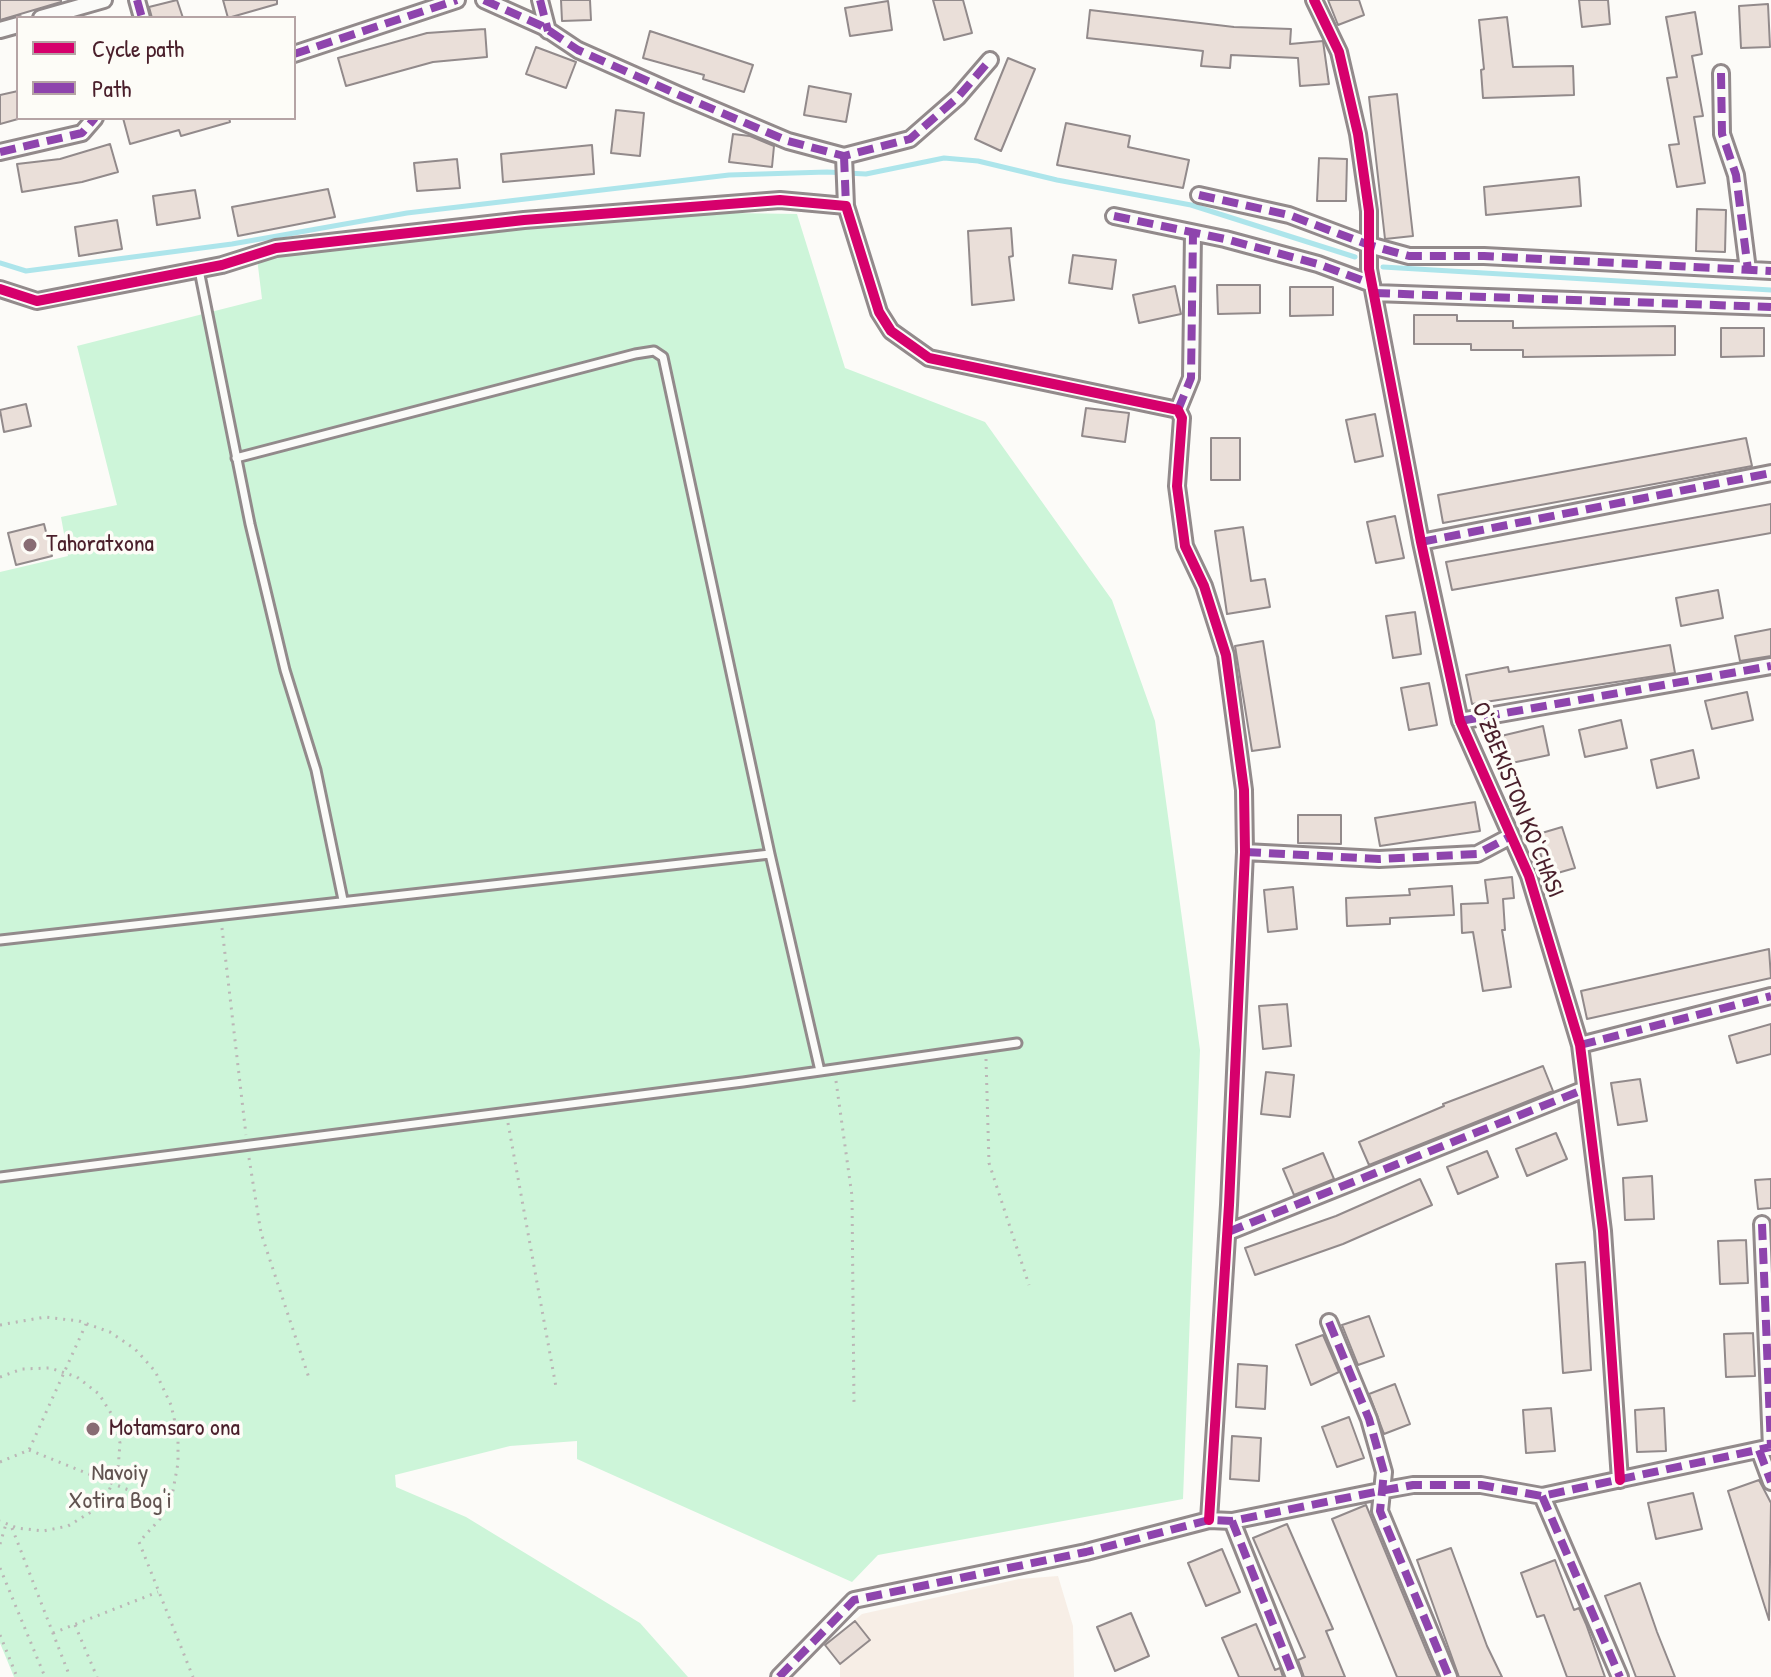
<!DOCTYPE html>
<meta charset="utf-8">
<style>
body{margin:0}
#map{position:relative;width:1771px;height:1677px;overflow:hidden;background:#fcfbf8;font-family:"Patrick Hand",sans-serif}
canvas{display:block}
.legend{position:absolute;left:16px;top:16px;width:280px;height:104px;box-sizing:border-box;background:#fdfcf7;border:2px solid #b5a4a5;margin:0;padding:10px 14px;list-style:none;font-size:24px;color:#4a1f2b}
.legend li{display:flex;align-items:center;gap:16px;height:40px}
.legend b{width:40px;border:2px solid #b5a4a5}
</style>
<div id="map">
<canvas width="1771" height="1677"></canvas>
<ul class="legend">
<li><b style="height:10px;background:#d6006c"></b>Cycle path</li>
<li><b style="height:10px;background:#8e44ad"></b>Path</li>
</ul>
</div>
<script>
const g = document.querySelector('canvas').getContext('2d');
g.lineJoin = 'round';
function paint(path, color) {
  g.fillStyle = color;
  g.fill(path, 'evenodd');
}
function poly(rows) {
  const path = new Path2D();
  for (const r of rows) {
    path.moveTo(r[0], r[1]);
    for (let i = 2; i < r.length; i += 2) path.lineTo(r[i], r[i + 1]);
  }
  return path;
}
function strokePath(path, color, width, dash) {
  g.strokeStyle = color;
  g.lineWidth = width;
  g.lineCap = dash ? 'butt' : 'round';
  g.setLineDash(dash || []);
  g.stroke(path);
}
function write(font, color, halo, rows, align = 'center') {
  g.font = font + ' "Patrick Hand",sans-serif';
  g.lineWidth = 7;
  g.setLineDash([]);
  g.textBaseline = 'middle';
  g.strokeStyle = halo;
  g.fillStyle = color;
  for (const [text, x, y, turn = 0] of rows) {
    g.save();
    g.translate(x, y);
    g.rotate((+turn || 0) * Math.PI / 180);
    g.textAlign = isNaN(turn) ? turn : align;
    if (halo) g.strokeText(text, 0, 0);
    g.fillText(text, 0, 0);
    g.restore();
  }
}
paint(poly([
 [1058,1576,1073,1626,1074,1677,840,1677,840,1663,825,1645,862,1614,1019,1579]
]), '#f7eee6');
paint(poly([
 [669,212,797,214,845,368,985,422,1112,600,1155,721,1200,1050,1183,1499,878,1555,852,1582,577,1459,577,1441,510,1446,395,1475,396,1487,466,1517,640,1623,688,1677,14,1677,0,1643,0,572,68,556,61,517,117,505,77,346,262,299,257,258]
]), '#cdf5d9');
strokePath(poly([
 [0,263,26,271,232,244,407,213,729,175,827,172,866,174,944,158,978,161,1057,180,1191,205,1355,257],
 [1383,267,1771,290]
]), '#ade5eb', 5);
const building = poly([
 [0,0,61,0,61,2,0,20,0,0],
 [177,0,183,18,152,18,149,7,177,0],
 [223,0,277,0,277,4,228,18,223,0],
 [561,0,590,0,591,20,562,21,561,0],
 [933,0,963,0,972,33,944,40,933,0],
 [1328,0,1359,0,1364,15,1338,25,1328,0],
 [1579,0,1608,0,1610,24,1582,27,1579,0],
 [888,1,892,30,850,36,845,8,888,1],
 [1768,4,1770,47,1741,48,1739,6,1768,4],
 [1090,10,1234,27,1291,29,1290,44,1323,41,1329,84,1300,86,1298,58,1231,55,1230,68,1201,66,1203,51,1087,38,1090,10],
 [1695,12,1702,54,1692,56,1703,116,1694,117,1705,183,1677,187,1669,145,1679,144,1667,78,1677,77,1666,17,1695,12],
 [1507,17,1513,67,1573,66,1574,95,1483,98,1481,70,1484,69,1479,20,1507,17],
 [485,29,487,57,433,62,346,86,338,58,427,33,485,29],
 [650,31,753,65,744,92,703,79,704,75,643,58,650,31],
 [536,47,576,62,566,88,526,74,536,47],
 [1008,58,1035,69,1001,151,975,139,1008,58],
 [809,86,851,94,846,122,804,115,809,86],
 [18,91,18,119,0,124,0,95,18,91],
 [1397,94,1413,236,1385,239,1369,97,1397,94],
 [616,110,644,113,640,156,611,153,616,110],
 [123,118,229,118,230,122,181,136,179,130,130,144,123,118],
 [1066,123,1130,136,1128,147,1189,160,1183,188,1057,165,1066,123],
 [733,134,750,136,774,146,772,167,729,162,733,134],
 [110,144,118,172,82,182,22,192,17,164,60,159,110,144],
 [592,145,594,174,503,182,501,154,592,145],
 [1319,158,1347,159,1346,201,1317,201,1319,158],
 [457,159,460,188,417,191,414,163,457,159],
 [1579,177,1581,206,1486,215,1484,187,1579,177],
 [328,189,335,217,238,236,232,207,328,189],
 [195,190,200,218,157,225,153,196,195,190],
 [1697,209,1726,210,1725,252,1696,251,1697,209],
 [117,220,122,249,79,256,75,227,117,220],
 [1011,228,1013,256,1009,257,1014,300,972,305,968,231,1011,228],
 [1073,255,1116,260,1112,289,1069,283,1073,255],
 [1217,285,1260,285,1260,313,1218,314,1217,285],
 [1175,286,1181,314,1139,323,1133,295,1175,286],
 [1290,287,1333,287,1333,315,1290,316,1290,287],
 [1414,315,1457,315,1457,321,1513,321,1513,328,1675,326,1675,355,1523,357,1523,350,1471,350,1471,344,1414,344,1414,315],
 [1721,328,1764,328,1764,356,1721,357,1721,328],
 [26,404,31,426,4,432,0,410,26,404],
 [1086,408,1129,413,1125,442,1082,436,1086,408],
 [1375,414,1383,456,1355,462,1346,420,1375,414],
 [1211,438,1240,438,1240,480,1211,480,1211,438],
 [1746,438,1752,466,1443,523,1438,495,1746,438],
 [1771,504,1771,533,1452,590,1446,562,1771,504],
 [1395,516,1404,558,1376,563,1367,522,1395,516],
 [44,524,52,556,16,565,8,533,44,524],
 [1243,527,1251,581,1265,579,1270,607,1227,614,1215,531,1243,527],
 [1718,590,1723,618,1681,626,1676,598,1718,590],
 [1415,612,1421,654,1393,658,1386,616,1415,612],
 [1771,629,1771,656,1740,661,1735,636,1771,629],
 [1263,641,1280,747,1252,751,1235,646,1263,641],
 [1670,645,1675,673,1472,704,1466,675,1508,667,1509,672,1670,645],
 [1429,683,1437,725,1409,730,1401,688,1429,683],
 [1747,692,1753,720,1712,729,1705,701,1747,692],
 [1621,720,1627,748,1585,757,1579,730,1621,720],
 [1543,726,1549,755,1507,764,1501,736,1543,726],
 [1693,750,1699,778,1657,788,1651,760,1693,750],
 [1475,802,1480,831,1380,846,1375,818,1475,802],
 [1298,815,1341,815,1341,844,1298,843,1298,815],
 [1562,827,1575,868,1547,876,1535,835,1562,827],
 [1512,877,1514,898,1503,899,1505,930,1502,930,1511,987,1483,991,1473,932,1462,933,1461,904,1488,903,1485,880,1512,877],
 [1452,886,1454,915,1390,918,1390,924,1347,926,1346,898,1410,895,1409,889,1452,886],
 [1293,887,1297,929,1268,932,1264,890,1293,887],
 [1769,949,1771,978,1587,1019,1581,991,1769,949],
 [1287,1004,1291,1046,1263,1049,1259,1006,1287,1004],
 [1771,1024,1771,1054,1737,1063,1729,1036,1771,1024],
 [1543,1066,1553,1091,1369,1165,1359,1142,1444,1106,1443,1104,1543,1066],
 [1266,1072,1294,1075,1290,1117,1261,1114,1266,1072],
 [1640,1079,1647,1121,1618,1125,1611,1083,1640,1079],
 [1556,1133,1567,1159,1527,1176,1516,1149,1556,1133],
 [1487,1151,1498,1177,1458,1194,1447,1167,1487,1151],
 [1323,1153,1334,1179,1294,1195,1283,1169,1323,1153],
 [1652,1176,1654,1219,1625,1220,1623,1178,1652,1176],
 [1420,1179,1432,1205,1343,1244,1255,1275,1245,1248,1336,1216,1420,1179],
 [1771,1179,1771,1208,1758,1209,1755,1180,1771,1179],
 [1746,1240,1748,1283,1720,1284,1718,1241,1746,1240],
 [1585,1262,1591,1370,1563,1373,1556,1264,1585,1262],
 [1369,1316,1384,1356,1358,1365,1342,1325,1369,1316],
 [1753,1333,1755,1376,1726,1377,1724,1334,1753,1333],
 [1323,1335,1339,1372,1311,1385,1296,1345,1323,1335],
 [1238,1364,1267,1366,1265,1409,1236,1407,1238,1364],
 [1395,1384,1410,1424,1384,1434,1369,1394,1395,1384],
 [1551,1408,1555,1451,1526,1453,1523,1410,1551,1408],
 [1664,1408,1666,1451,1637,1452,1635,1410,1664,1408],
 [1349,1417,1364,1458,1337,1467,1322,1427,1349,1417],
 [1232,1436,1261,1438,1259,1481,1230,1479,1232,1436],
 [1759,1480,1771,1503,1769,1620,1728,1491,1759,1480],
 [1693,1493,1702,1529,1656,1539,1648,1503,1693,1493],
 [1366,1505,1429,1657,1438,1677,1397,1677,1332,1519,1366,1505],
 [1287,1524,1333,1629,1326,1631,1345,1677,1304,1677,1298,1660,1305,1657,1253,1538,1287,1524],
 [1451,1548,1487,1646,1502,1677,1459,1677,1417,1560,1451,1548],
 [1222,1549,1240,1592,1206,1606,1188,1563,1222,1549],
 [1555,1560,1574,1610,1579,1608,1586,1624,1605,1677,1567,1677,1544,1615,1537,1617,1521,1573,1555,1560],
 [1640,1583,1657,1632,1675,1677,1636,1677,1622,1640,1605,1596,1640,1583],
 [1131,1613,1149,1656,1115,1671,1097,1627,1131,1613],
 [855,1621,870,1640,840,1664,825,1645,855,1621],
 [1256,1624,1275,1670,1280,1668,1283,1677,1239,1677,1222,1638,1256,1624]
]);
paint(building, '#eadfd9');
strokePath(building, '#928a8b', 2);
const service = poly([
 [199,270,250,524,285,670,316,770,343,900],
 [236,458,635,354,654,351,663,357,770,854,820,1071],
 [0,940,770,854],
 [0,1177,743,1082,1017,1043]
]);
const minor = poly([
 [137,0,142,18],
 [484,0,542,26,578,50,677,94,788,141,844,156,910,139,958,97,990,60],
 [540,0,548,31],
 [1314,0,1339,52,1358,134,1369,211,1369,269,1421,542,1460,721,1529,876,1580,1045,1603,1231,1620,1480],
 [41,18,104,0],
 [0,30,18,25],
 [294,54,457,0],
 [1721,73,1722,134,1736,175,1748,270],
 [0,152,82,133,95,118],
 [844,156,846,206],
 [1199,195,1289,215,1369,245,1409,256,1484,256,1771,271],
 [1114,216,1225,239,1318,264,1372,284],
 [0,289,37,301,222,265,276,248,524,220,780,200,846,206,879,312,891,331,929,358,1178,410,1182,418,1177,486,1185,546,1204,586,1226,655,1244,790,1245,852,1229,1205,1209,1520],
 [1374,293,1771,307],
 [1178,410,1191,378,1193,233],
 [1421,542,1771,473],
 [1460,721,1771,666],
 [1245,852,1379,859,1477,854,1511,836],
 [1580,1045,1771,996],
 [1762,1224,1771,1448],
 [1228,1232,1585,1089],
 [1329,1322,1369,1419,1384,1472,1380,1511,1449,1677],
 [1759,1450,1771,1482],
 [1542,1496,1620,1677],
 [1232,1521,1294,1677],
 [779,1677,854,1600,1086,1552,1209,1520,1232,1521,1380,1491,1413,1485,1481,1485,1542,1496,1771,1447]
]);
strokePath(service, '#928a8b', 13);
strokePath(minor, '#928a8b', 20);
strokePath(poly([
 [222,928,246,1135],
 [986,1059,989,1163,1029,1285],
 [836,1081,852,1196,854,1403],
 [508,1123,556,1387],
 [249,1158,261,1233,310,1381],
 [0,1325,45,1317,79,1321,110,1332,135,1349,155,1371,171,1405,178,1435,178,1463,172,1496,160,1519,139,1542,193,1677],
 [0,1377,22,1369,50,1368,77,1377,99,1394,114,1418,120,1443,118,1469,108,1493,91,1512,68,1526,43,1531,17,1528,0,1521],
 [29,1450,166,1505],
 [0,1462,29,1450,86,1324],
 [12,1528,70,1677],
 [0,1544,6,1524],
 [0,1568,45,1677],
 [75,1625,97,1677],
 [53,1633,158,1592],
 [0,1635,17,1677]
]), '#bbb6b6', 3, [2, 6]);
strokePath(service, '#fbfbf9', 7);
strokePath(minor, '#fbfbf9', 14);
strokePath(poly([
 [137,0,142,18],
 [484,0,542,26,578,50,677,94,788,141,844,156,910,139,958,97,990,60],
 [540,0,548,31],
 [294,54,457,0],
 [1721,73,1722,134,1736,175,1748,270],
 [0,152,82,133,95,118],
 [844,156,846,206],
 [1199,195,1289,215,1369,245,1409,256,1484,256,1771,271],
 [1114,216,1225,239,1318,264,1372,284],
 [1374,293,1771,307],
 [1178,410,1191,378,1193,233],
 [1421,542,1771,473],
 [1460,721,1771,666],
 [1245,852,1379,859,1477,854,1511,836],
 [1580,1045,1771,996],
 [1762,1224,1771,1448],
 [1228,1232,1585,1089],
 [1329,1322,1369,1419,1384,1472,1380,1511,1449,1677],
 [1759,1450,1771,1482],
 [1542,1496,1620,1677],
 [1232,1521,1294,1677],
 [779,1677,854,1600,1086,1552,1209,1520,1232,1521,1380,1491,1413,1485,1481,1485,1542,1496,1771,1447]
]), '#8e44ad', 8, [16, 8]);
strokePath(poly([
 [1314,0,1339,52,1358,134,1369,211,1369,269,1421,542,1460,721,1529,876,1580,1045,1603,1231,1620,1480],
 [0,289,37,301,222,265,276,248,524,220,780,200,846,206,879,312,891,331,929,358,1178,410,1182,418,1177,486,1185,546,1204,586,1226,655,1244,790,1245,852,1229,1205,1209,1520]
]), '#d6006c', 10);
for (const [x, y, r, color] of [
 [30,545,8,"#886c73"],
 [93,1429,8,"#886c73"]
]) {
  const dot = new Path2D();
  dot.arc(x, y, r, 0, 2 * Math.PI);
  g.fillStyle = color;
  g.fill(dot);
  strokePath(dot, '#fdfcf7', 3);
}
write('24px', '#4a1f2b', '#fdfcf7', [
 ["Tahoratxona",46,545],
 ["Motamsaro ona",109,1429]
], 'left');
write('24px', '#4a1f2b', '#fdfcf7', [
 ["O‘ZBEKISTON KO‘CHASI",1517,800,68]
]);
write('24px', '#615350', '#fdfcf7', [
 ["Navoiy",120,1474],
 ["Xotira Bog'i",120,1502]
]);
</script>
